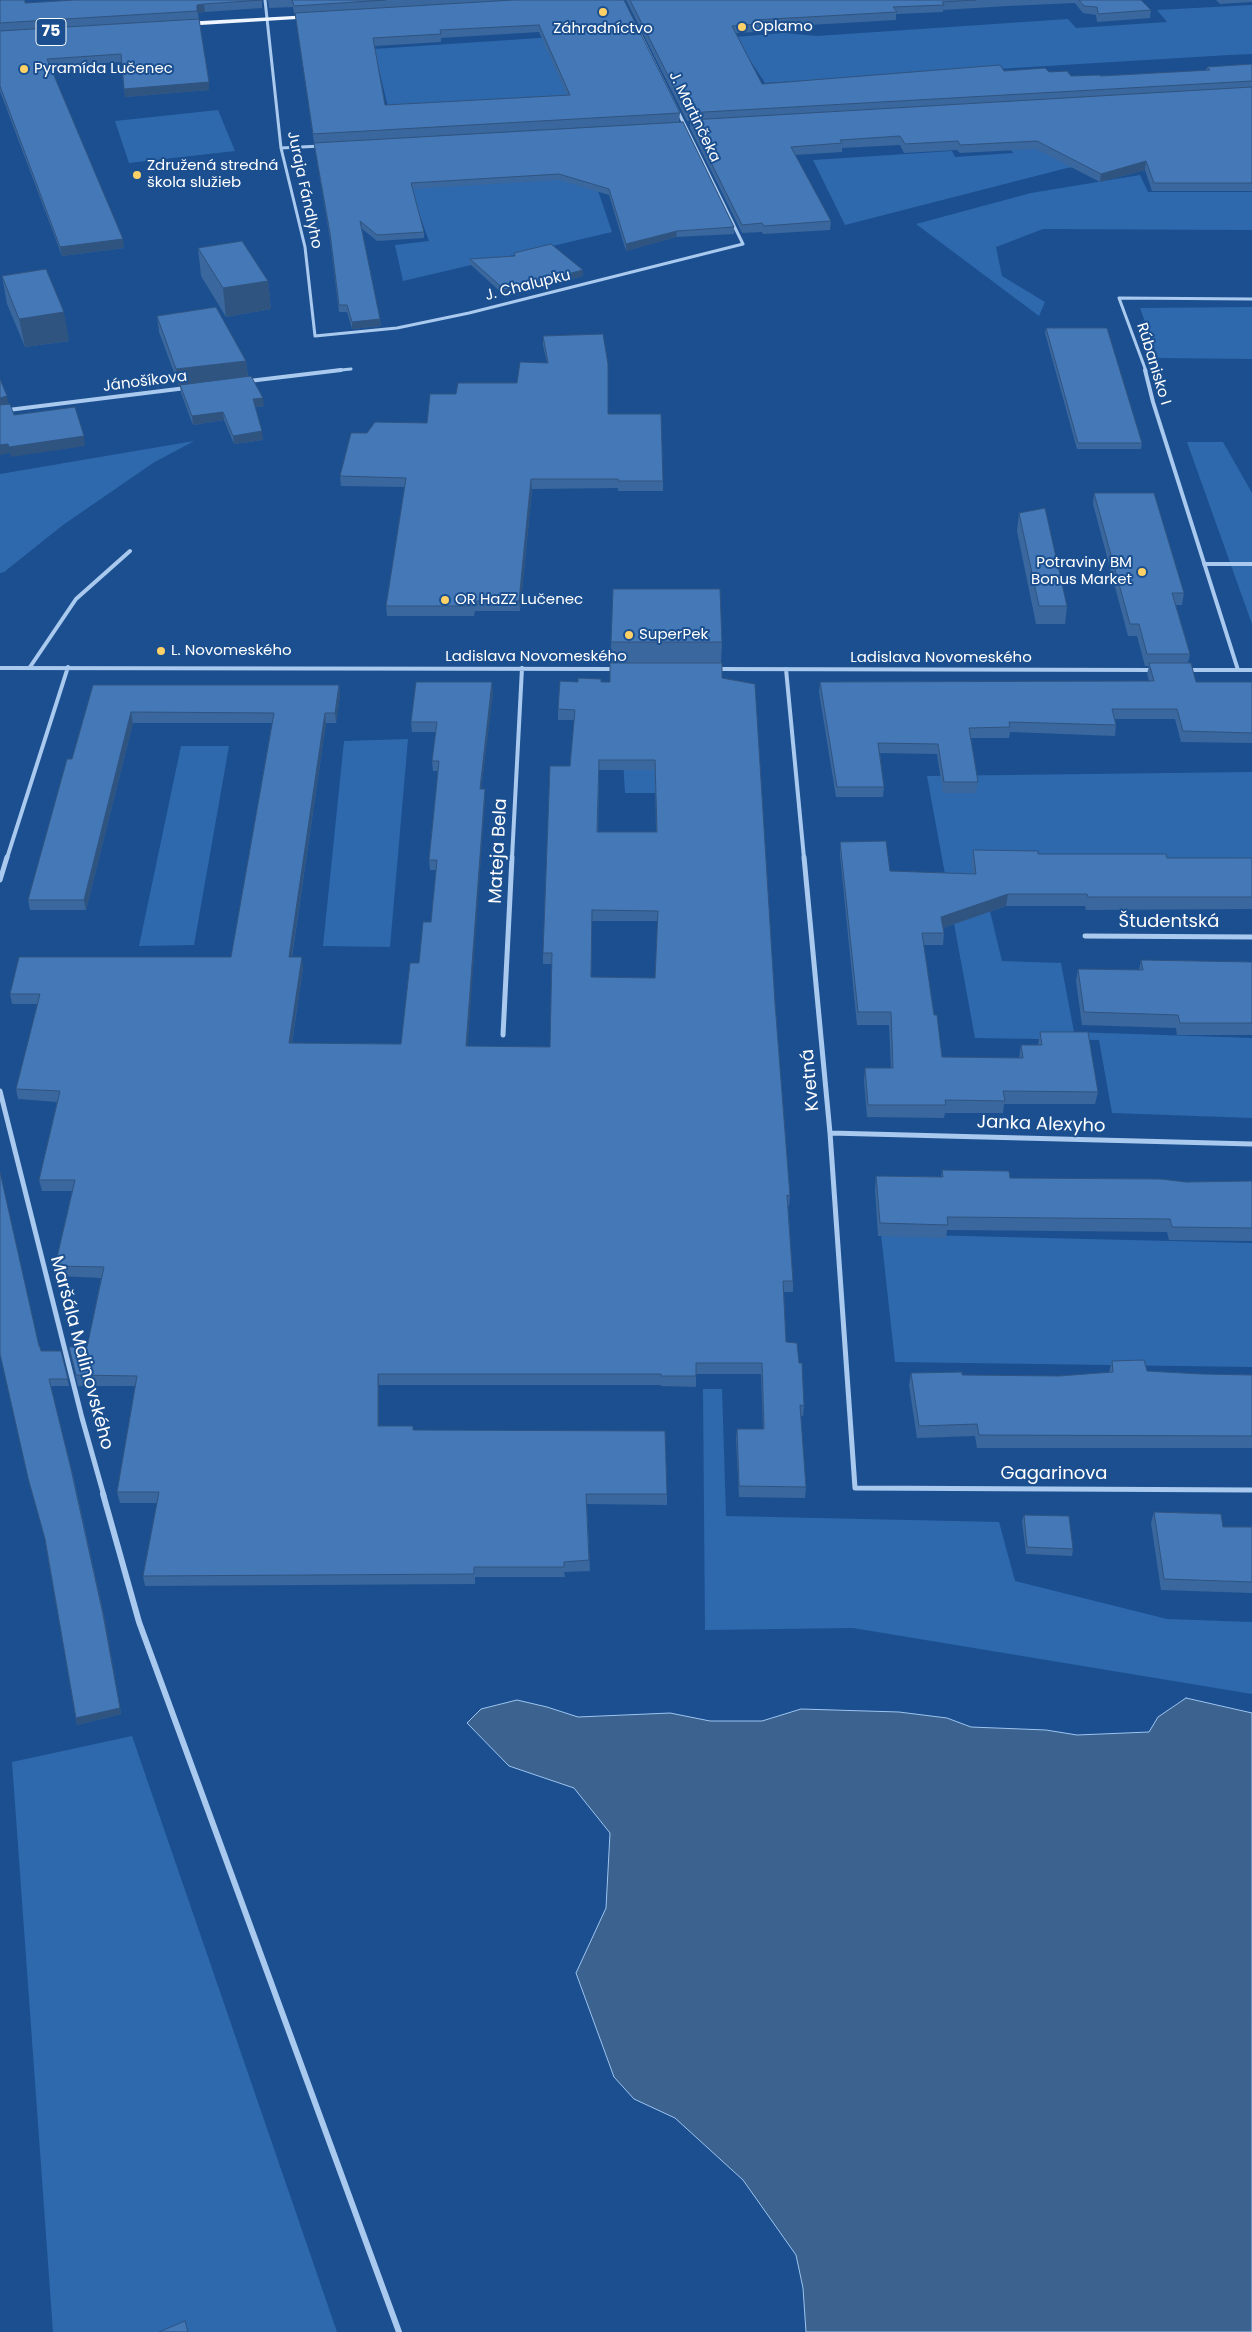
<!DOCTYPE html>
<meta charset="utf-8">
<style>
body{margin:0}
canvas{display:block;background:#1b4f8f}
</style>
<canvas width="1252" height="2332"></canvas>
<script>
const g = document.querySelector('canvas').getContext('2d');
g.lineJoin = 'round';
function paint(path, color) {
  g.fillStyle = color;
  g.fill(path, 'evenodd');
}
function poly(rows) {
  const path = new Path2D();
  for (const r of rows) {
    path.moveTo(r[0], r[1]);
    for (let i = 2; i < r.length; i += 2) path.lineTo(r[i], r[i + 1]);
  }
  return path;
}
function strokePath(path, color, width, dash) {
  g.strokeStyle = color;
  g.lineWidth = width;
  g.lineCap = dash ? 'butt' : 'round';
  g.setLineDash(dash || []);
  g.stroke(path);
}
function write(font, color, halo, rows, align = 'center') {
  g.font = font + ' Poppins,sans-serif';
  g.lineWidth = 4;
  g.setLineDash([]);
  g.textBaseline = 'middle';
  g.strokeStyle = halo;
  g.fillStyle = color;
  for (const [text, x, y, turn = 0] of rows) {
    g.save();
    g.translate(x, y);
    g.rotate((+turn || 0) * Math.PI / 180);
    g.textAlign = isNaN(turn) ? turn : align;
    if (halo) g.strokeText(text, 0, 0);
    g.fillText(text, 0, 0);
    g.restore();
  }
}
paint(poly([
 [1252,5,1252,54,1229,55,765,83,735,37,784,33,817,36,1068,19,1076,28,1167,22,1157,10],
 [554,37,577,98,389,111,374,49],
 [218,110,235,151,129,163,115,121],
 [1005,141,1252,145,1067,168,845,225,813,160,952,151,955,157,1013,153],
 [592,173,612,232,403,281,395,245,429,241,420,216,391,217,383,187],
 [1140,175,1148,192,1252,192,1252,230,1043,229,996,247,1002,276,1045,302,1039,316,916,224,1031,193],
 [1252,307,1252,359,1158,358,1140,308],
 [194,441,153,463,63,525,4,572,0,573,0,474],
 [1187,442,1223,442,1252,493,1252,624],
 [408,739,390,947,323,946,344,741],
 [622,740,683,793,625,793],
 [181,746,229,746,194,945,139,946],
 [1252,772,1252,858,977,857,1002,961,1061,963,1074,1032,1252,1038,1252,1118,1112,1113,1099,1040,975,1038,927,776],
 [881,1234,1252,1243,1252,1367,895,1362],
 [703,1389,722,1389,726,1516,999,1522,1015,1581,1167,1619,1252,1622,1252,1694,853,1628,705,1630],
 [132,1736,337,2332,53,2332,12,1762]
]), '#2e69ad');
const water = poly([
 [1186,1698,1252,1713,1252,2332,806,2332,803,2288,796,2255,743,2180,675,2118,634,2099,614,2077,576,1973,606,1908,610,1833,574,1788,509,1766,467,1723,481,1709,517,1700,547,1707,578,1717,670,1713,710,1721,762,1721,801,1709,899,1712,947,1718,971,1727,1046,1730,1077,1735,1149,1732,1158,1717,1186,1698]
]);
paint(water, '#3c6290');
strokePath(water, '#9cc4f0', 1);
strokePath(poly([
 [265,0,281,148,305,247,315,336,397,328,469,313,743,244,638,30],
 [281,148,321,146],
 [331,371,351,369],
 [1146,371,1119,298,1252,299]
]), '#a9c9ee', 3);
strokePath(poly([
 [1145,370,1153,402,1238,670],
 [249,381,341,370],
 [0,411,186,388],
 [1204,564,1252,564],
 [30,667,76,599,130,551],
 [0,668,617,669],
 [715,669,1154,670],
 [786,669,804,858],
 [1188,670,1252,670],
 [7,858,68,667],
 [512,858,522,668]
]), '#a9c9ee', 4);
strokePath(poly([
 [804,857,830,1133,855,1488,1252,1490],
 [0,880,7,857],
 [1085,936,1252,937],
 [503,1035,512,857],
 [0,1091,82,1418,104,1496],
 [830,1133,1252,1144]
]), '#a9c9ee', 5);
strokePath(poly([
 [103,1494,139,1622,399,2332]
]), '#a9c9ee', 6);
paint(poly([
 [311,15,313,18,184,26,181,24,184,22,311,15]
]), '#f0f6ff');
paint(poly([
 [0,0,26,3,262,0,262,8,205,12,198,13,209,90,125,97,122,62,50,66,124,248,62,256,0,91],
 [268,0,624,0,680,113,679,122,314,143,295,13,294,13,293,7,269,8],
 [539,32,567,95,385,105,375,46,441,42,441,38],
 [626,0,1141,0,1151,10,1150,18,1097,22,1096,15,1083,13,1075,3,1008,6,943,10,943,12,896,14,896,20,757,28,757,32,736,33,762,84,1004,71,1049,72,1071,76,1101,76,1206,71,1207,67,1252,64,1252,191,1152,191,1145,170,1100,182,1036,149,960,153,957,150,904,153,900,145,842,148,842,152,795,155,831,221,830,230,763,234,762,232,742,233,690,128,690,121,687,121],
 [1216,0,1252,0,1252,2,1220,4],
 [683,122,734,227,734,234,676,237,626,251,609,195,559,180,412,189,424,232,424,238,377,241,361,228,381,326,352,329,347,312,339,312,330,239,314,143],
 [198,248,268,281,271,309,226,317,201,276],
 [514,253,583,270,583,276,505,296,470,264,470,259,514,256],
 [2,276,69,341,25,347,7,304],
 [157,316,246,361,248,377,264,406,255,407,263,440,234,444,224,420,193,425,181,393,180,386,179,386,159,332],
 [1046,328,1142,443,1141,449,1077,449,1045,333],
 [543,336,608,414,663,481,663,491,618,491,618,488,532,489,520,611,475,611,474,616,387,616,386,606,405,487,341,486,340,476,367,433,427,423,456,394,517,383,547,363,543,345],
 [1094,493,1184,593,1182,605,1176,605,1190,654,1188,663,1196,682,1252,682,1252,743,1181,742,1175,719,1115,719,1116,725,1115,736,1010,732,1009,738,971,738,978,782,976,793,943,793,937,754,880,753,884,787,883,797,836,797,819,692,820,682,1149,681,1147,674,1149,666,1145,666,1137,636,1128,636,1093,504],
 [1019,513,1067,606,1065,624,1036,624,1017,531],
 [611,642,722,642,721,663,722,678,775,1003,790,1196,789,1206,788,1206,793,1281,793,1292,784,1292,786,1342,804,1406,803,1416,800,1416,806,1487,805,1498,739,1497,736,1439,737,1429,763,1429,761,1374,696,1374,696,1387,661,1386,661,1385,379,1385,379,1426,413,1430,667,1494,667,1505,587,1504,590,1571,564,1572,565,1577,475,1577,475,1584,145,1586,143,1576,157,1503,120,1503,117,1492,136,1386,78,1386,69,1347,87,1347,101,1278,58,1276,55,1266,72,1191,42,1191,39,1180,57,1102,18,1099,16,1089,38,1004,12,1004,10,994,231,957,272,723,133,723,86,910,30,910,28,900,72,759,93,685,339,685,340,695,336,723,326,723,292,957,303,968,292,1043,401,1044,419,963,431,922,436,870,430,870,429,860,438,771,433,771,432,761,436,732,412,732,411,722,493,692,481,789,485,789,485,799,467,1046,550,1047,552,964,543,964,543,953,570,766,574,720,558,720,558,709,601,682,610,682],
 [599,770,655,770,656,832,598,832],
 [592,921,658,921,655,978,591,977],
 [840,842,890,871,973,874,971,863,973,850,1038,854,1167,858,1252,858,1252,909,1086,910,1085,906,1006,906,943,928,944,933,943,945,924,945,934,1015,942,1057,1019,1058,1021,1045,1038,1045,1040,1032,1098,1092,1095,1104,1004,1104,1003,1113,945,1113,944,1118,867,1117,864,1081,865,1068,891,1068,889,1025,857,1025,840,855],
 [1141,960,1252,962,1252,1035,1177,1035,1176,1028,1082,1025,1076,981,1078,969,1139,970],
 [942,1170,1010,1178,1186,1182,1252,1181,1252,1241,1169,1240,1167,1232,947,1230,946,1238,878,1236,875,1189,876,1176,941,1177],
 [39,1345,41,1351,61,1351,69,1386,50,1386,73,1475,105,1620,121,1714,77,1725,45,1540],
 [1112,1361,1147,1371,1201,1374,1252,1375,1252,1448,977,1448,975,1436,917,1438,909,1385,911,1373,962,1375,1059,1376,1109,1372],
 [1154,1512,1223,1527,1252,1527,1252,1593,1161,1590,1151,1523],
 [1024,1515,1073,1549,1072,1556,1026,1554,1022,1521]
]), '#3a679d');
paint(poly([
 [204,4,205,12,197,13,197,5],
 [209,82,209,90,125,97,124,89],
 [1146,161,1145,170,1100,182,1101,174],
 [677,231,676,237,626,251,626,244],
 [123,239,124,248,62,256,60,247],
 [583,270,583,276,505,296,505,290],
 [268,281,271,309,226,317,223,288],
 [64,312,69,341,25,347,19,319],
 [380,319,381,326,352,329,352,322],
 [246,361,248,377,179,386,176,369],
 [7,396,9,406,0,407,0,398],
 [263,398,264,406,254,407,253,399],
 [223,412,224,420,193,425,192,416],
 [262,431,263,440,234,444,233,436],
 [84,436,85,446,11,457,9,447],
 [8,444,10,453,0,455,0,445],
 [531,479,532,489,520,611,519,601],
 [492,682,493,692,480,799,480,789],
 [339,685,340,695,336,723,335,713],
 [131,712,133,723,86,910,84,900],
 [325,713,326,723,290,968,289,957],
 [485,789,485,799,467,1057,466,1046],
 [1008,894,1006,906,940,929,941,917],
 [302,957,303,968,290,1054,289,1043],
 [378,1374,379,1385,379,1436,378,1426],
 [71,1469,105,1620,121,1714,77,1725,76,1718]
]), '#305480');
const building = poly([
 [0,0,25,0,25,3,74,0,262,0,204,4,197,5,197,11,0,23,0,0],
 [292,0,386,0,294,6,292,0],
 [513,0,624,0,680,113,313,134,295,13,513,0],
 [539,25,570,95,385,105,373,38,441,34,440,30,539,25],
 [630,0,976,0,942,2,944,5,893,7,897,12,754,20,757,24,732,26,762,84,1000,65,1004,71,1045,68,1049,72,1067,71,1071,76,1099,75,1101,76,1210,70,1207,67,1252,64,1252,81,687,113,630,0],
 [1079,0,1141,0,1151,10,1098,14,1097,7,1084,6,1079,0],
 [199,19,209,82,124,89,121,54,47,59,123,239,60,247,0,86,0,31,199,19],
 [1252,87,1252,183,1154,183,1146,161,1101,174,1037,141,960,145,958,141,905,144,900,136,840,140,842,143,791,147,831,221,764,226,762,223,742,225,690,120,1252,87],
 [683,122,734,227,677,231,626,244,609,189,559,174,411,183,424,232,377,235,360,221,380,319,352,322,347,305,339,305,330,233,314,143,683,122],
 [242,241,268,281,223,288,198,248,242,241],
 [551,244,583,270,505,290,470,259,515,256,514,253,551,244],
 [46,269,64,312,19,319,2,276,46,269],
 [216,307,246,361,176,369,157,316,216,307],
 [1046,328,1107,328,1142,443,1078,443,1046,328],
 [603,334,608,364,608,414,661,414,663,481,618,481,618,479,531,479,519,601,474,601,473,606,386,606,406,478,340,476,351,433,367,433,375,422,427,423,430,394,456,394,458,383,517,383,520,362,548,363,543,336,603,334],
 [251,376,263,398,253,399,262,431,233,436,223,412,192,416,180,385,251,376],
 [0,379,7,396,0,398,0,379],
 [10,404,14,415,75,407,84,436,9,447,8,444,0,445,0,405,10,404],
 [1094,493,1154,493,1184,593,1172,593,1190,654,1147,654,1139,624,1130,624,1094,493],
 [1045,508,1067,606,1039,606,1019,513,1045,508],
 [613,589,720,589,722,642,611,642,613,589],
 [610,663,722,663,722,678,755,684,775,1003,790,1196,787,1195,793,1281,783,1281,786,1342,797,1343,799,1363,802,1363,804,1406,800,1405,806,1487,739,1486,737,1429,764,1429,762,1363,696,1363,696,1376,661,1376,661,1374,378,1374,378,1426,413,1426,413,1430,665,1431,667,1494,586,1494,589,1560,564,1562,564,1567,474,1567,474,1574,143,1576,159,1492,117,1492,137,1376,76,1375,69,1347,87,1347,104,1267,55,1266,75,1180,39,1180,60,1091,16,1089,40,994,10,994,19,957,231,957,274,713,131,712,84,900,28,900,67,759,72,759,93,685,339,685,335,713,325,713,289,957,302,957,289,1043,396,1044,401,1044,410,963,419,963,423,922,431,922,437,860,429,860,439,761,432,761,437,722,411,722,416,682,492,682,480,789,485,789,466,1046,550,1047,552,953,543,953,550,766,570,766,575,710,558,709,560,681,578,682,578,678,601,679,601,682,610,682,610,663],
 [599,760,655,760,657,832,597,832,599,760],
 [592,910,658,911,655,978,591,977,592,910],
 [1149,663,1191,663,1196,682,1252,682,1252,733,1183,731,1177,709,1112,709,1116,725,1009,722,1010,727,969,728,978,782,944,782,938,744,878,743,884,787,837,787,820,682,1154,681,1149,663],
 [886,841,890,871,976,874,973,850,1038,851,1038,854,1166,854,1167,858,1252,858,1252,897,1088,897,1087,894,1008,894,941,917,944,933,922,933,934,1015,937,1015,942,1057,1023,1058,1021,1045,1042,1045,1040,1032,1088,1032,1098,1092,1003,1091,1005,1101,945,1100,946,1105,868,1105,865,1068,893,1068,891,1012,858,1012,840,842,886,841],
 [1141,960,1252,962,1252,1023,1180,1023,1178,1015,1084,1012,1078,969,1143,970,1141,960],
 [942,1170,1009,1171,1010,1178,1161,1179,1186,1182,1252,1181,1252,1228,1172,1227,1170,1219,947,1217,948,1225,880,1223,876,1176,943,1177,942,1170],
 [0,1172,39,1346,39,1344,41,1351,61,1351,68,1379,49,1379,71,1469,103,1614,120,1708,76,1718,45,1539,28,1478,0,1354,0,1172],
 [1144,1360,1147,1371,1201,1374,1252,1375,1252,1436,979,1435,977,1424,919,1426,911,1373,962,1372,962,1375,1059,1376,1113,1372,1112,1361,1144,1360],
 [1154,1512,1221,1514,1223,1527,1252,1527,1252,1582,1164,1579,1154,1512],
 [1024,1515,1069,1516,1073,1549,1027,1547,1024,1515],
 [185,2321,188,2332,159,2332,185,2321]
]);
paint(building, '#4478b7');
strokePath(building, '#305480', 1);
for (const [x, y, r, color] of [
 [603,12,5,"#ffd166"],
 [742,27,5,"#ffd166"],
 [24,69,5,"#ffd166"],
 [137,175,5,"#ffd166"],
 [1142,572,5,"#ffd166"],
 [445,600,5,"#ffd166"],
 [629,635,5,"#ffd166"],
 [161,651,5,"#ffd166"]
]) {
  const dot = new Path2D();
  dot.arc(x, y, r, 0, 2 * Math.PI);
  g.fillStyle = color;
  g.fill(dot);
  strokePath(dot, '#1b4f8f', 2);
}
write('15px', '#fff', '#1b4f8f', [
 ["Oplamo",752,27],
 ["Záhradníctvo",603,29,"center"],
 ["Pyramída Lučenec",34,69],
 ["Združená stredná",147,166],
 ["škola služieb",147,183],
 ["Potraviny BM",1132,563,"right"],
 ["Bonus Market",1132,580,"right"],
 ["OR HaZZ Lučenec",455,600],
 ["SuperPek",639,635],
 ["L. Novomeského",171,651]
], 'left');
write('15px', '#fff', '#1b4f8f', [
 ["J. Martinčeka",694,117,64],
 ["Juraja Fándlyho",304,190,78],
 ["J. Chalupku",528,286,-14],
 ["Rúbanisko I",1153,364,73],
 ["Jánošíkova",145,382,-7],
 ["Ladislava Novomeského",536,657],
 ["Ladislava Novomeského",941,658]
]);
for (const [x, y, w] of [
 [51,32,30]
]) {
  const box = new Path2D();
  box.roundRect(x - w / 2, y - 13.5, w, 27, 4);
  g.fillStyle = '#1b4f8f';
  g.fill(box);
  strokePath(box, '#fff', 1);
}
write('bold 16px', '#fff', null, [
 ["75",51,32]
]);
write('18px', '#fff', '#1b4f8f', [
 ["Mateja Bela",499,851,-87],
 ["Študentská",1169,922],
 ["Kvetná",811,1080,-95],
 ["Janka Alexyho",1041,1125,2],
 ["Maršála Malinovského",81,1353,75],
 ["Gagarinova",1054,1474]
]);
</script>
